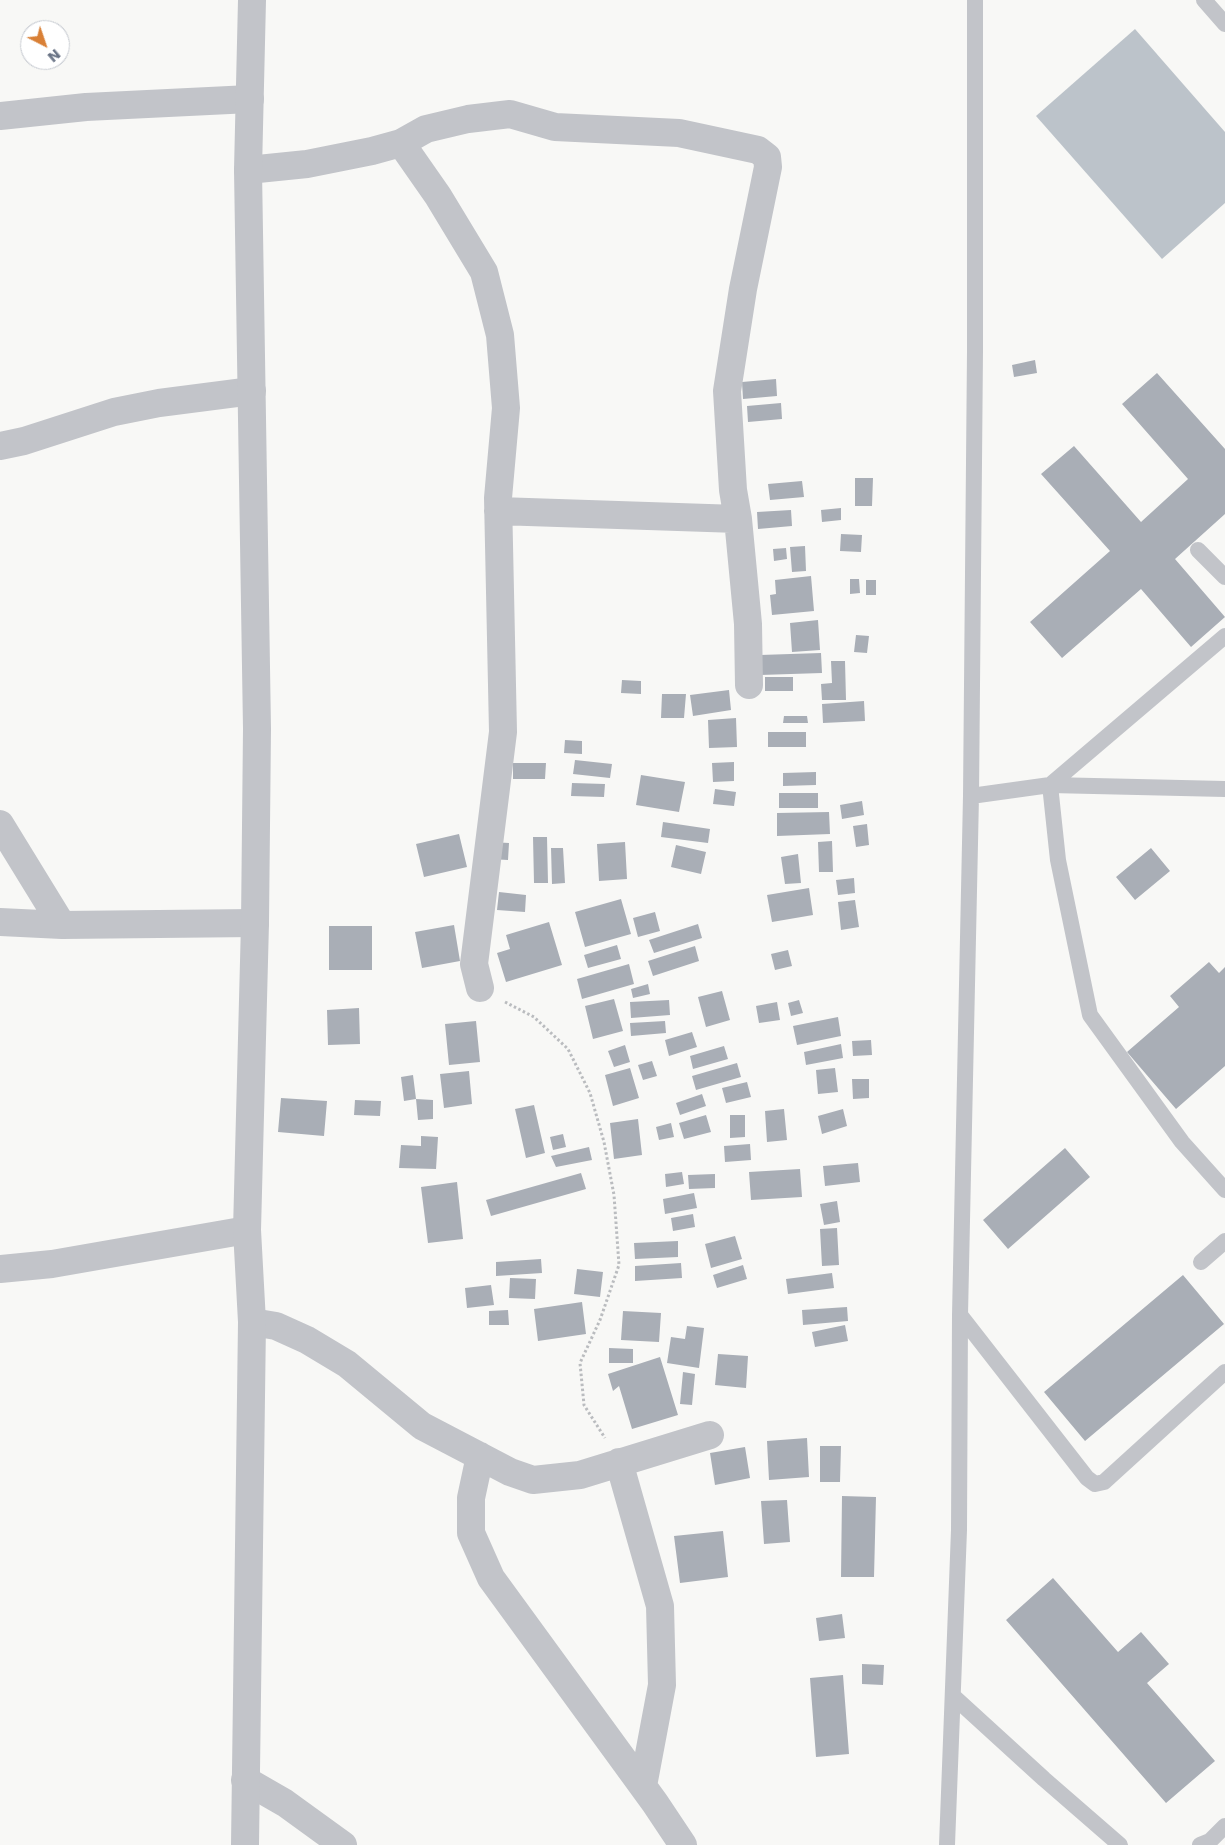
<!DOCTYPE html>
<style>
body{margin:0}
#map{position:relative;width:1225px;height:1845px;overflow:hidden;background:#f8f8f6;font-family:"DejaVu Sans",sans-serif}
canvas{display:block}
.north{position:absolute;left:20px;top:20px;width:50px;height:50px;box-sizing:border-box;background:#fff;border:1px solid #c3c7ce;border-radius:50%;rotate:139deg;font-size:14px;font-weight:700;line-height:20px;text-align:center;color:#697385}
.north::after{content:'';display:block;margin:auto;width:18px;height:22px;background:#d98036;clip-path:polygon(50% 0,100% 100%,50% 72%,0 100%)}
</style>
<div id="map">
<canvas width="1225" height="1845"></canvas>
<div class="north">N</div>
</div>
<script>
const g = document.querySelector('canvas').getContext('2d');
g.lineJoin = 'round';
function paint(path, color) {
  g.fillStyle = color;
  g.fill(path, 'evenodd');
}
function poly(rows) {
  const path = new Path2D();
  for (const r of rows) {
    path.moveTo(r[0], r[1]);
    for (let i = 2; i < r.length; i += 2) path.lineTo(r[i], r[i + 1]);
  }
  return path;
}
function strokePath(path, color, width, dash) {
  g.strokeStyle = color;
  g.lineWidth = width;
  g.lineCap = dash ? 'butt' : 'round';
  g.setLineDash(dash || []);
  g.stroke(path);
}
paint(poly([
 [1135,29,1225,132,1225,203,1162,259,1036,116]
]), '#bcc3ca');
paint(poly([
 [1035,360,1037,373,1014,377,1012,365],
 [1157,373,1225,449,1225,514,1175,559,1225,617,1191,647,1141,589,1062,658,1030,622,1110,551,1041,474,1074,446,1141,522,1188,479,1122,404],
 [776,379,777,396,743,399,742,382],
 [781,403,782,419,748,422,747,406],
 [855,478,873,478,872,506,855,506],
 [802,481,804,497,770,500,768,484],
 [841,508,841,520,822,522,821,510],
 [791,510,792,526,758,529,757,512],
 [841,534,862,535,861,552,840,551],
 [805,546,806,571,792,572,790,547],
 [786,548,787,559,774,561,773,549],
 [811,576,814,611,772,615,770,595,776,594,775,580],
 [850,579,859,579,860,593,850,594],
 [866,580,876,580,876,595,866,595],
 [818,620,820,650,792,652,790,623],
 [856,635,869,636,867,653,854,652],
 [821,653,822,673,760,675,760,655],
 [831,661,845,661,846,700,822,700,821,684,832,683],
 [765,677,793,677,793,691,765,691],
 [622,680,641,681,641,694,621,693],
 [729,690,731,710,693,716,690,695],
 [662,694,686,694,684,718,661,718],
 [864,701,865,721,823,723,822,704],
 [784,716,807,716,808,723,783,723],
 [736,718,737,747,709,748,708,720],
 [768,732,806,732,806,747,768,747],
 [565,740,582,741,582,754,564,753],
 [575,760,612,764,610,778,573,774],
 [734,762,734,781,713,782,712,763],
 [513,763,546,763,545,779,513,779],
 [816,772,816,785,783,786,783,773],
 [641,775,685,782,679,812,636,805],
 [572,783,605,784,604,797,571,796],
 [715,789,736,792,734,806,713,804],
 [779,793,818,793,818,808,779,808],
 [862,801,864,815,842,819,840,805],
 [829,812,830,834,777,836,777,813],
 [663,822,710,829,708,843,661,837],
 [867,824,869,845,856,847,853,826],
 [459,834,467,867,424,877,416,844],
 [533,837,547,837,548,883,534,883],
 [832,841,833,872,819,872,818,842],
 [491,842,509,843,508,860,490,859],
 [625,842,627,879,599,881,597,844],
 [676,845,706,852,701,874,671,867],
 [551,848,563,848,565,883,552,884],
 [1151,848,1170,871,1135,900,1116,877],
 [798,854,801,883,785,884,781,857],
 [854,878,855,893,838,895,836,880],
 [809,888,813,915,772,922,767,895],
 [499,892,526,895,525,912,497,910],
 [621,899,631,934,585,947,575,912],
 [855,900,859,927,841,930,838,902],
 [655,912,660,931,638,937,633,918],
 [549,922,562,965,506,982,497,953,510,949,506,935],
 [698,924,702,938,654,953,649,940],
 [454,925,460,961,422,968,415,932],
 [329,926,372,926,372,970,329,970],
 [617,945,621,959,588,968,584,955],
 [695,946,699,961,653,976,648,961],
 [788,950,792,966,775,970,771,954],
 [1209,962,1219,973,1225,967,1225,1066,1176,1109,1127,1052,1179,1007,1170,996],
 [629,964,634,984,582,999,577,979],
 [648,984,650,994,633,998,631,989],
 [722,991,730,1020,706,1027,698,997],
 [614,999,623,1031,593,1039,585,1006],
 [669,1000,670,1015,631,1018,630,1002],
 [799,1000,803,1013,791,1016,788,1003],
 [777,1002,780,1020,759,1023,756,1006],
 [359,1008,360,1044,328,1045,327,1010],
 [838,1017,841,1036,797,1045,793,1026],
 [476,1021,480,1062,449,1065,445,1024],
 [665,1021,666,1033,631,1036,630,1023],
 [692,1032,697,1047,669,1056,665,1040],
 [871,1040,872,1055,853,1056,852,1041],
 [841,1044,843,1058,806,1065,804,1052],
 [625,1045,630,1062,614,1067,608,1051],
 [724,1046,728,1059,693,1069,690,1056],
 [652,1061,657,1076,643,1080,638,1065],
 [737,1063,741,1077,696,1090,692,1076],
 [630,1068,639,1098,613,1106,605,1075],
 [835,1068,838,1092,818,1094,816,1070],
 [469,1071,472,1104,444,1108,440,1074],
 [413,1075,416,1099,404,1101,401,1077],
 [852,1079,869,1079,869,1098,853,1099],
 [747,1082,751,1097,726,1103,722,1088],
 [702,1094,706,1106,680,1115,676,1103],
 [281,1098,327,1101,324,1136,278,1132],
 [416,1099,433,1100,433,1119,418,1120],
 [355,1100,381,1101,380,1116,354,1115],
 [534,1105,545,1153,526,1158,515,1109],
 [784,1109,787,1140,767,1142,765,1111],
 [843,1109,847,1126,822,1134,818,1116],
 [706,1115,711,1132,684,1139,679,1123],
 [730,1115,745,1115,745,1137,730,1138],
 [638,1119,642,1155,614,1159,610,1123],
 [671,1123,674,1137,659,1140,656,1127],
 [563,1134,566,1147,553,1150,550,1137],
 [421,1136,438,1137,436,1169,399,1168,401,1145,421,1146],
 [750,1144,751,1160,725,1162,724,1146],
 [589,1147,592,1160,556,1167,551,1156],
 [1065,1148,1090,1177,1008,1249,983,1220],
 [858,1163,860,1182,825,1186,823,1166],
 [800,1169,802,1197,751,1200,749,1172],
 [682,1172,684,1184,666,1187,665,1174],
 [581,1173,586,1189,491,1216,486,1200],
 [715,1174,715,1188,689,1189,688,1175],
 [457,1182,463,1239,428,1243,421,1187],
 [694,1193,697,1208,665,1214,663,1199],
 [837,1201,840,1222,824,1225,820,1204],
 [693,1214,695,1227,673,1231,671,1218],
 [837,1228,839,1265,822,1266,820,1229],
 [735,1236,742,1259,711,1268,705,1244],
 [678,1241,678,1257,635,1259,634,1243],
 [541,1259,542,1273,496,1276,496,1262],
 [681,1263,682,1278,635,1281,635,1266],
 [743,1265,747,1279,717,1288,713,1275],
 [577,1269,603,1272,600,1297,574,1294],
 [832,1273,834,1288,788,1294,786,1279],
 [1183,1275,1224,1324,1085,1441,1044,1392],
 [510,1278,536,1279,535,1299,509,1298],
 [491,1285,494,1305,467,1308,465,1288],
 [582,1302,586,1334,538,1341,534,1309],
 [847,1307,848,1321,803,1325,802,1310],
 [508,1310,509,1325,489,1325,489,1311],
 [623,1311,661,1313,659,1342,621,1340],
 [845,1325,848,1341,815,1347,812,1332],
 [687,1326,704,1328,699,1368,667,1363,671,1337,685,1339],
 [609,1348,633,1349,633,1363,609,1363],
 [718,1354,748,1356,746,1388,715,1385],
 [660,1357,678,1415,632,1429,619,1386,613,1391,608,1374],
 [683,1372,695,1374,692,1405,680,1404],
 [807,1438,809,1477,769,1480,767,1441],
 [820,1446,841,1446,840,1482,820,1482],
 [745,1447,750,1478,715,1485,710,1453],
 [842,1496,876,1497,874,1577,841,1577],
 [787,1500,790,1542,764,1544,761,1501],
 [723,1531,728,1577,680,1583,674,1536],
 [1053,1578,1118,1652,1141,1632,1169,1664,1147,1683,1215,1761,1166,1803,1006,1620],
 [842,1614,845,1638,819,1641,816,1618],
 [862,1664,884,1665,883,1685,862,1684],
 [843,1675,849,1754,816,1757,810,1678]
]), '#a9aeb6');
strokePath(poly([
 [505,1002,534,1017,568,1049,590,1093,604,1142,614,1195,619,1265,600,1320,580,1363,584,1405,605,1438]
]), '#babcbf', 3, [2.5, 2.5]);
strokePath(poly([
 [1204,0,1225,24],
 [1198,550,1225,577],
 [1225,636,1050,785,1058,860,1090,1015,1182,1142,1225,1190],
 [971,796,1050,785,1225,789],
 [1201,1262,1225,1241],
 [960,1315,1087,1478,1095,1484,1104,1482,1225,1372],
 [953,1696,1044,1779,1120,1845],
 [947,1845,959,1530,960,1315,971,796,975,351,975,0],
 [1200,1845,1210,1841,1225,1826]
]), '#c2c4c9', 16);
strokePath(poly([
 [0,116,86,107,250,99],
 [401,143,438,196,484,272,500,335,506,408,498,498,503,732,474,964,480,988],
 [248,170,307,164,372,151,401,143,426,129,468,119,510,114,555,127,679,133,758,150,767,157,768,167,743,289,727,391,733,490,738,519,748,624,749,685],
 [0,446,24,441,114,412,159,403,252,391],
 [498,511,738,519],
 [0,824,62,925],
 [0,922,62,925,255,923],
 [0,1269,52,1264,247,1230],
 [252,1322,276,1326,307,1340,347,1364,422,1426,510,1472,533,1480,580,1475,710,1435],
 [480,1456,471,1498,471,1533,491,1578,655,1803,683,1845],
 [619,1462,660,1606,662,1685,643,1786],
 [245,1780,285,1803,343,1845]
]), '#c2c4c9', 28);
strokePath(poly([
 [245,1845,252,1322,247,1230,255,923,257,729,248,170,252,0]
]), '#c2c4c9', 28);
</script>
